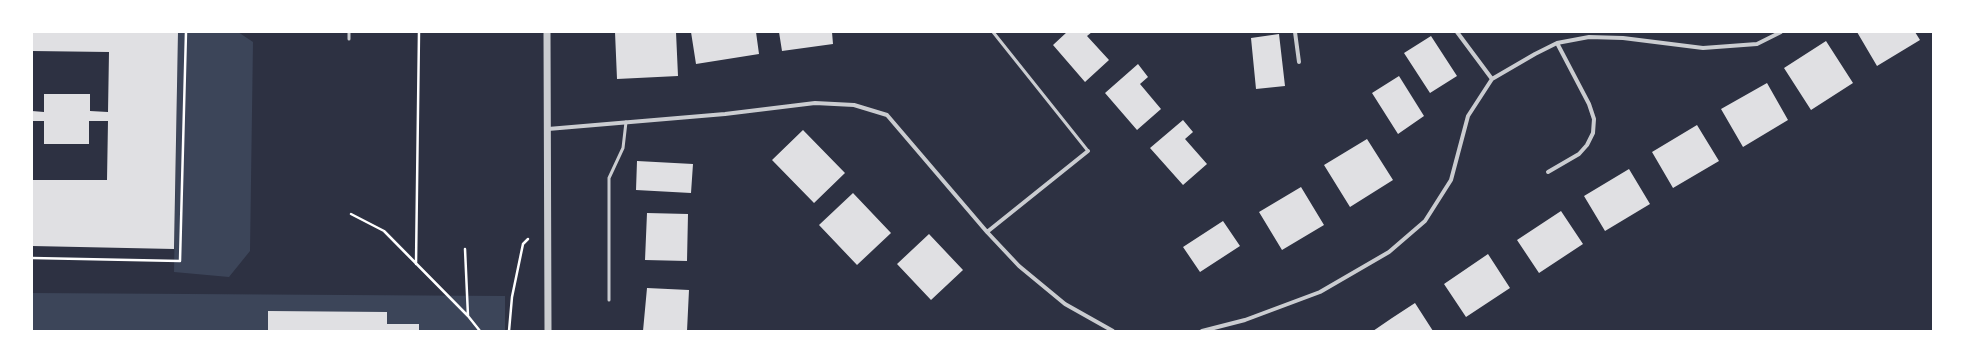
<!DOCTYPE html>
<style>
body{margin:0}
#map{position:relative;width:1965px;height:363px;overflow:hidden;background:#2d3142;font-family:Poppins,sans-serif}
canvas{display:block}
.frame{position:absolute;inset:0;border:33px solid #fff;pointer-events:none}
</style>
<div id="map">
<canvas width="1965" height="363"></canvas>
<div class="frame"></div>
</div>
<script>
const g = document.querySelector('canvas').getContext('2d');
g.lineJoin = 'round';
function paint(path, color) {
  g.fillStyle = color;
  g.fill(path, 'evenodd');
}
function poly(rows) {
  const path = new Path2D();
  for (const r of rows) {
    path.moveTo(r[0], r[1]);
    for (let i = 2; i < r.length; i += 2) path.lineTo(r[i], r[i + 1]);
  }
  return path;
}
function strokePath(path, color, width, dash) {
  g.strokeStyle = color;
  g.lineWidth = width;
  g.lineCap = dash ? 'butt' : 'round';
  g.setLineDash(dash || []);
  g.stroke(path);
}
paint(poly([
 [178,32,238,32,253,42,250,251,229,277,174,272],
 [32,293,505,296,505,331,32,331]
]), '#3c4559');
paint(poly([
 [32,32,178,32,174,249,32,246,32,180,107,180,108,121,89,121,89,144,44,144,44,121,32,121,32,111,44,112,44,94,90,94,90,111,108,112,109,52,32,51],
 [615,32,676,32,678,76,617,79],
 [691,32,756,32,759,54,696,64],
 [779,32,832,32,833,44,782,51],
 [1067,32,1092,32,1087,36,1109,60,1085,82,1053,45],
 [1857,32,1915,32,1920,40,1877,66],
 [1279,34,1285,86,1256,89,1251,38],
 [1431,36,1457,76,1430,93,1404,53],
 [1826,41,1853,83,1811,110,1784,68],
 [1138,64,1148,77,1140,84,1161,109,1137,130,1105,93],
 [1399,76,1424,116,1398,134,1372,93],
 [1767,83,1788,120,1743,147,1721,109],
 [1183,120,1193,132,1185,139,1207,164,1183,185,1150,148],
 [1697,125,1719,161,1673,188,1652,152],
 [803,130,845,173,814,203,772,160],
 [1367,139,1393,180,1350,207,1324,165],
 [637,161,693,164,691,193,636,190],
 [1629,169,1650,204,1605,231,1584,196],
 [1301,187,1324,225,1282,250,1259,212],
 [853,193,891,233,857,265,819,225],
 [1561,211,1583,244,1539,273,1517,240],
 [647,213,688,214,687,261,645,260],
 [1223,221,1240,246,1200,272,1183,247],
 [929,234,963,270,931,300,897,264],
 [1488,254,1510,288,1466,317,1444,284],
 [647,288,689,290,687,331,643,331],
 [1415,303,1433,331,1373,331,1392,318],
 [268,311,387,312,387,324,419,324,419,331,268,331]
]), '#e0e0e3');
strokePath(poly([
 [351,214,384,231,468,316],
 [465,249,468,316,480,331],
 [32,258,180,261,186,32],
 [416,264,419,32],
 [509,331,512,297,523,244,528,239]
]), '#fff', 2.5);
strokePath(poly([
 [993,32,1088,151],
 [349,39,349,32],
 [609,300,609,178,623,148,626,122]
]), '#caccd0', 3);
strokePath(poly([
 [1295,32,1299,62],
 [1457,32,1492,79],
 [548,129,725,114,815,103,854,105,887,115,987,232,1019,266,1065,304,1113,331],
 [1548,172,1579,154,1587,145,1593,133,1594,119,1589,104,1557,43],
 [987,232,1088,151],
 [1202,331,1245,320,1320,292,1389,252,1425,221,1451,180,1468,116,1492,79,1535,54,1557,43,1589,37,1623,38,1703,48,1757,44,1781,32]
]), '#caccd0', 4);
strokePath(poly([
 [547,32,548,331]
]), '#caccd0', 7);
</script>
